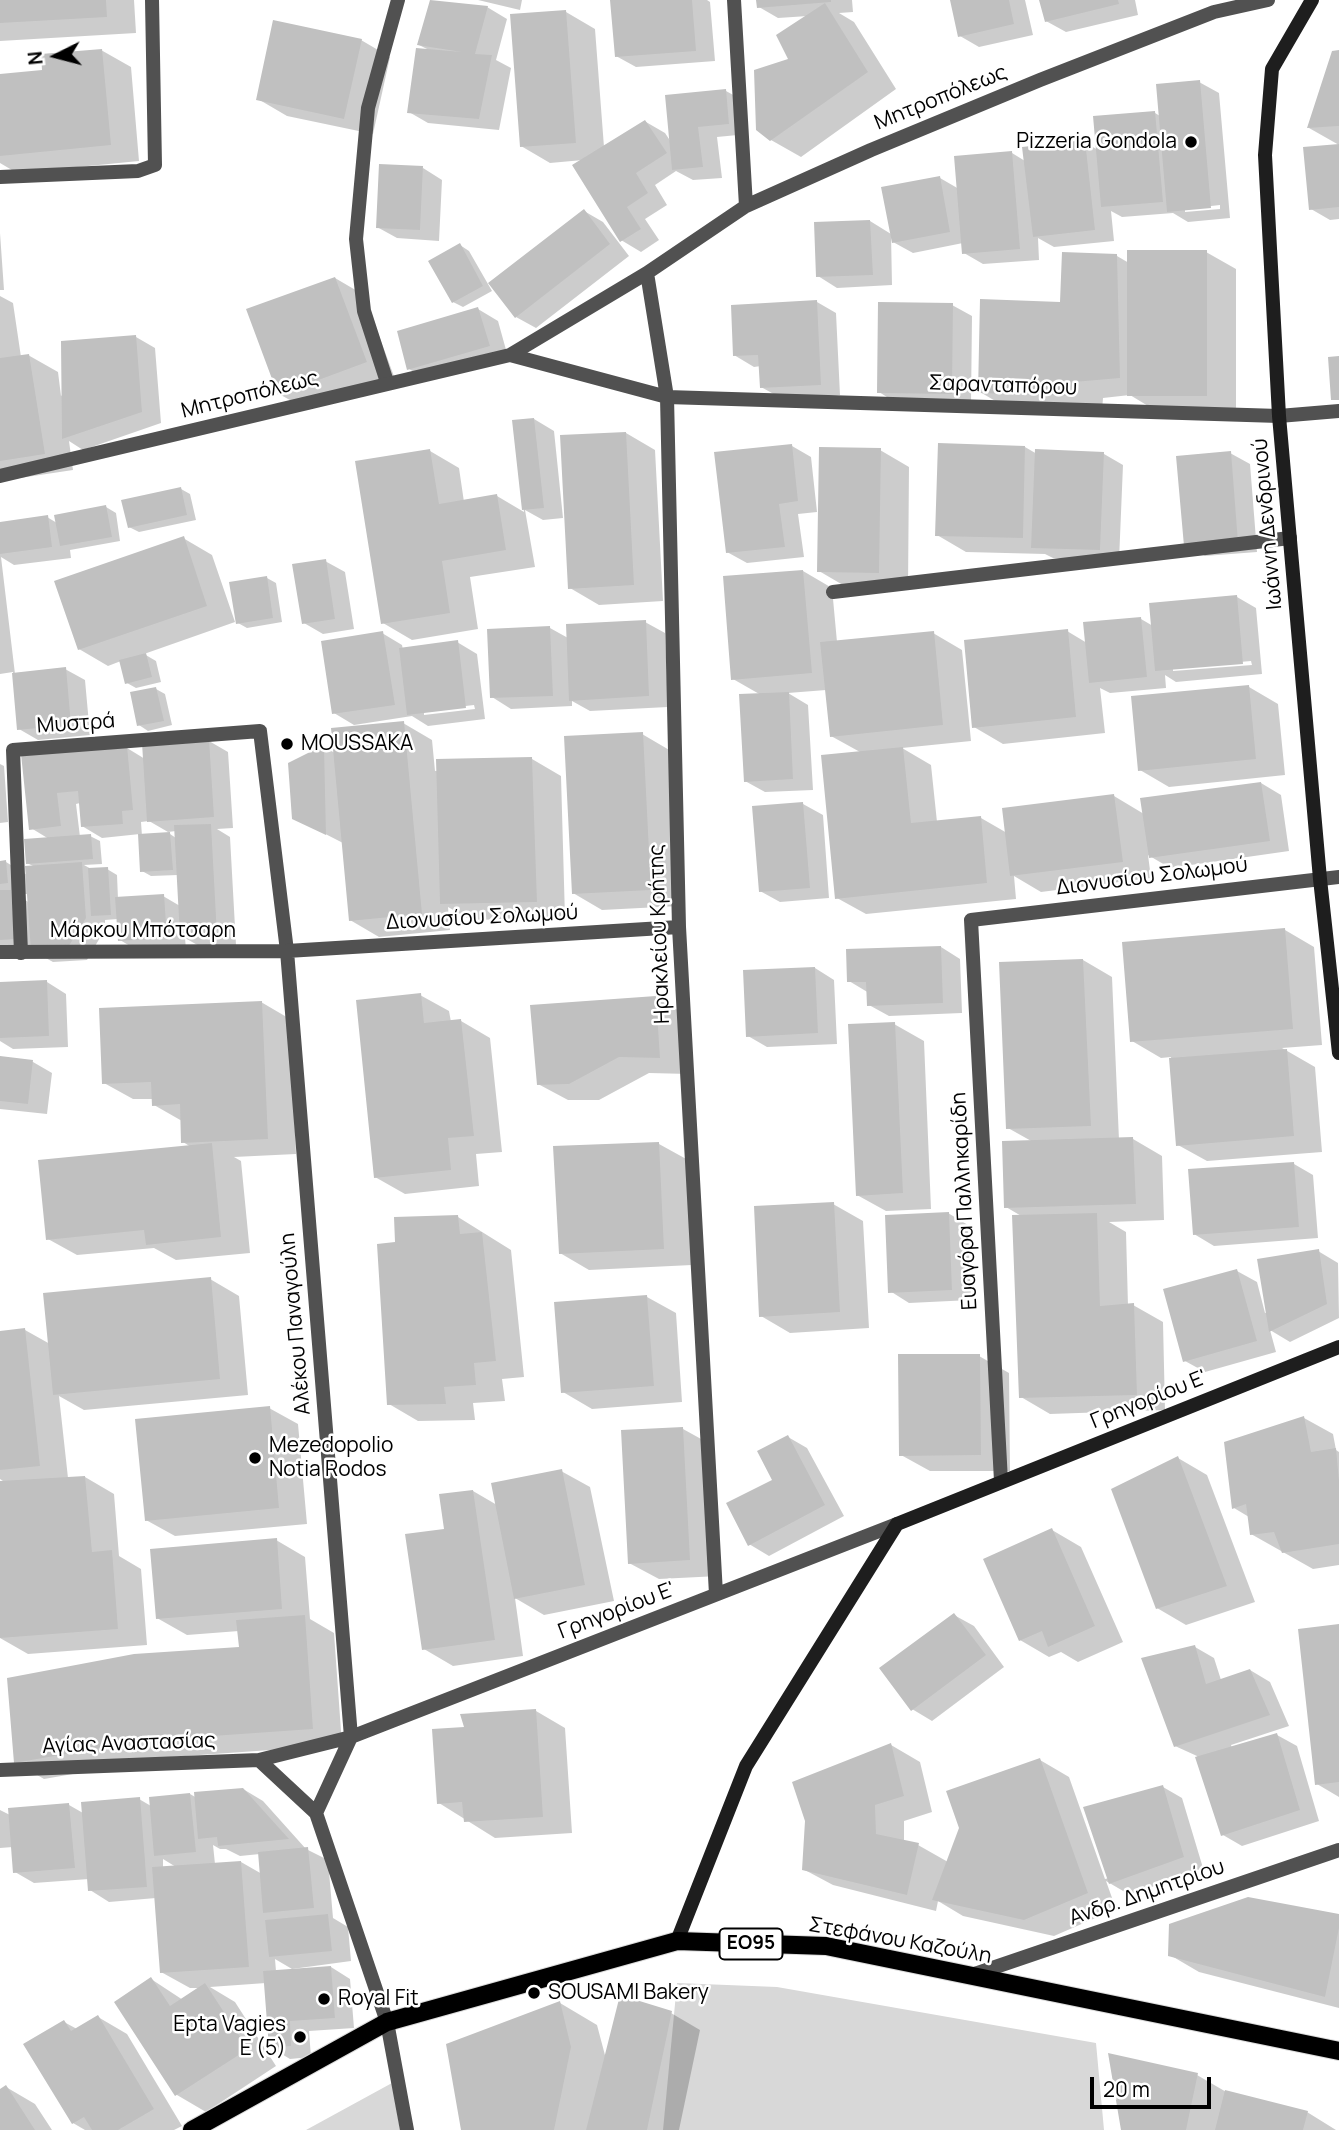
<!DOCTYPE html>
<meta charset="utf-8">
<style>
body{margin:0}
#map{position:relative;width:1339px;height:2130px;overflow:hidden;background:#fff;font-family:Manrope,sans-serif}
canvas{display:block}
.north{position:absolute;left:21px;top:21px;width:70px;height:70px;-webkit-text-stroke:5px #fff;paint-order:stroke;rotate:264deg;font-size:19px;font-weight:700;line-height:28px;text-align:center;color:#000}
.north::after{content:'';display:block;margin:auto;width:24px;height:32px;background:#000;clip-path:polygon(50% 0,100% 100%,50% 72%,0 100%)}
.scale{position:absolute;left:1090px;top:2077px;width:121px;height:32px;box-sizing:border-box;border:4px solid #000;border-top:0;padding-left:9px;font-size:21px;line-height:24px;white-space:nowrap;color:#000;-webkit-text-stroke:5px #fff;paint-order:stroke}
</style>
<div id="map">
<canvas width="1339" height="2130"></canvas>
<div class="north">N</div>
<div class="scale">20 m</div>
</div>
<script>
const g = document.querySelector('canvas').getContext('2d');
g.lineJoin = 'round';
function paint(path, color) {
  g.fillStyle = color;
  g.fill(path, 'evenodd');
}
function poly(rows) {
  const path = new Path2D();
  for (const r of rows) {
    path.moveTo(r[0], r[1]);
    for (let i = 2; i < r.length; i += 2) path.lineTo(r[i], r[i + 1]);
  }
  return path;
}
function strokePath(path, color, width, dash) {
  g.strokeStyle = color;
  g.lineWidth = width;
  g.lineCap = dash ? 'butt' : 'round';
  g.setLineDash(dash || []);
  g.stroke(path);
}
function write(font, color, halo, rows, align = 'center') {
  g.font = font + ' Manrope,sans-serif';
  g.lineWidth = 5;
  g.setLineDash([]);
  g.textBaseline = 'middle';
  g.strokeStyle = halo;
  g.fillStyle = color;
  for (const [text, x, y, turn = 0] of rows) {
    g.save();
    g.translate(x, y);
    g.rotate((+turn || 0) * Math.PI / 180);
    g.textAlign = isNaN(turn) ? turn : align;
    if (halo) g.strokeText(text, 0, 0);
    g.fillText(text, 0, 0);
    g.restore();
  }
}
paint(poly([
 [677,1983,777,1987,1096,2043,1104,2130,663,2130],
 [392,2083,400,2130,306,2130]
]), '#d8d8d8');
paint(poly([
 [0,0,134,0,136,33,0,41],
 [478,0,522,0,520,10],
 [612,0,707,0,710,2,715,61,636,67,616,56],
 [758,0,852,0,853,12,839,13,854,22,896,89,801,157,771,140,757,130,808,16,778,18,759,7],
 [952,0,1025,0,1033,35,979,47,960,36],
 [1041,0,1135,0,1138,15,1066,32,1046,21],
 [487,7,507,19,496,60,511,68,499,130,428,123,409,112,431,51,419,45],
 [566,12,595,29,604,147,646,122,665,133,671,142,726,91,746,102,748,134,717,137,722,178,693,180,676,171,655,185,667,205,645,219,659,240,641,252,621,240,583,160,550,163,521,146],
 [361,40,390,57,373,134,287,116,258,99],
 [101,50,131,67,139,161,17,173,0,163,0,76,44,72],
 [1339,52,1339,145,1309,128],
 [1199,82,1219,93,1230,218,1188,222,1173,213,1122,217,1111,211,1114,241,1054,247,1038,238,1039,260,983,264,964,253,963,243,913,253,893,242,940,178,959,189,1012,153,1025,161,1084,142,1098,150,1155,113,1160,116],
 [1220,205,1220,209,1185,212,1185,209],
 [1339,145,1339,219,1330,220,1311,209],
 [423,168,442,180,439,241,397,238,377,227],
 [584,211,603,222,629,256,536,328,516,317],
 [870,221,891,234,892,285,837,288,818,276],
 [0,233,4,290,0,290],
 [460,245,469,251,492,291,463,307,453,302],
 [1206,252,1236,269,1236,411,1158,412,1130,395,1103,398,1102,411,1009,409,980,392,1062,303,1117,256,1129,263],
 [335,278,364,295,395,379,308,410,279,394],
 [0,296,13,303,21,357,28,355,58,372,61,396,136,337,155,348,161,423,83,450,69,441,73,470,0,481],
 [817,302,836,313,840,395,781,398,761,387,761,366,754,367,734,355],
 [952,305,972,316,971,404,898,404,879,392],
 [478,309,498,321,508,357,429,380,409,369],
 [534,419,554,431,563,518,543,520,525,510,535,567,470,577,478,629,412,640,383,623,430,451,459,468,464,502,497,496,524,512,514,422],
 [626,433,655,450,663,601,599,605,570,588],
 [792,446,811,457,817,512,798,514,804,557,747,563,727,552],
 [1025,447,1037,454,1104,454,1123,465,1119,561,1053,558,1045,554,966,552,937,535],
 [880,450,909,467,908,589,848,588,819,571],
 [1230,453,1250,464,1257,552,1205,556,1185,544],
 [181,489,190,494,196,520,139,532,129,527],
 [106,507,116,513,120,541,70,550,71,558,14,565,1,557,15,674,65,669,85,680,90,735,38,740,19,729,13,672,0,674,0,524,47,517,57,523],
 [183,538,212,555,235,622,144,654,156,661,161,682,136,688,127,683,121,661,108,666,79,649],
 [325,561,345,572,354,629,323,634,304,623],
 [803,571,832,588,837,642,933,633,962,650,971,741,902,748,931,765,937,822,981,818,1007,833,1114,796,1144,814,1261,783,1281,795,1289,851,1170,868,1148,855,1151,878,1041,892,1014,876,1016,899,866,914,837,898,860,752,831,736,826,690,788,693,808,705,813,790,765,792,745,781,761,695,733,679],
 [267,578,276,583,282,622,247,628,238,623],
 [1237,597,1256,608,1262,674,1176,682,1165,675,1166,688,1110,693,1100,688,1105,733,1003,744,974,727,1067,631,1087,643,1141,619,1153,626],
 [1251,661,1252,665,1173,671,1173,668],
 [645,622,665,633,668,707,590,711,572,701,572,706,511,709,492,697,550,628,568,638],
 [382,633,402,645,403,650,457,642,477,654,485,719,428,726,412,716,354,725,334,713],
 [474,705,475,709,424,715,424,711],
 [1249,687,1278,704,1285,775,1169,787,1140,770],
 [156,689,165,694,172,725,148,731,139,725],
 [403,723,432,740,435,771,532,759,561,776,565,918,471,920,448,907,450,930,379,937,350,920,343,843,294,818,290,764,324,747,335,753],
 [642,734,671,751,679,906,602,910,573,893],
 [209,741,228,752,233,828,217,829,230,837,236,945,201,947,185,938,186,949,140,952,120,940,118,919,105,920,105,929,87,960,53,962,33,951,0,952,0,863,6,862,27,875,35,867,27,863,49,839,31,828,23,756,127,748,145,759],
 [80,803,82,826,102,838,140,834,142,871,151,876,178,875,180,906,163,896,118,899,117,875,107,869,93,870,84,865,102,864,100,841,90,836,80,837,76,804],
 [149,821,168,832,176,831,176,838,170,834,142,836,141,822],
 [15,894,29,894,30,903],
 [0,764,4,766,8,822,0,823],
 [803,804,823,815,829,898,780,902,760,891],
 [1285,930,1314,947,1322,1045,1282,1048,1315,1067,1322,1152,1207,1161,1178,1145,1171,1057,1161,1058,1132,1041],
 [941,947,960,959,962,1013,889,1016,869,1005,869,993,849,981],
 [1083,960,1112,977,1119,1140,1133,1139,1162,1156,1164,1220,1109,1222,1126,1232,1128,1306,1133,1305,1163,1322,1165,1410,1050,1414,1021,1397,1023,1217,1006,1207,1033,1142,1008,1128],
 [815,968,834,980,837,1044,767,1047,748,1036],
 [47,982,66,994,68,1047,13,1049,0,1041,0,984],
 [420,995,449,1011,451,1022,461,1021,490,1038,502,1152,476,1154,479,1186,405,1194,375,1177],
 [656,998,685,1014,689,1074,649,1073,599,1100,568,1100,538,1084],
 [261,1002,290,1019,296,1154,234,1157,241,1161,250,1253,176,1260,154,1248,77,1255,48,1239,191,1147,183,1142,182,1121,154,1105,153,1099,133,1099,104,1083],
 [894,1024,924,1041,931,1209,886,1211,857,1195],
 [0,1058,33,1062,52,1073,47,1114,0,1109],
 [659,1144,688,1160,692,1265,589,1270,560,1253],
 [1294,1164,1313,1175,1318,1238,1214,1246,1194,1234],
 [833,1204,863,1221,869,1328,790,1333,761,1316],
 [948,1213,968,1225,971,1300,909,1303,890,1291],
 [458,1217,511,1250,524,1377,502,1379,505,1401,473,1403,475,1420,418,1421,389,1404,397,1244],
 [1318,1251,1338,1263,1339,1318,1290,1342,1270,1330,1276,1352,1205,1372,1185,1361,1237,1271,1257,1282,1265,1313,1268,1312],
 [210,1279,239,1296,248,1395,84,1410,59,1396,68,1478,85,1477,114,1494,119,1556,141,1569,147,1645,28,1654,0,1638,0,1483,6,1483,0,1479,0,1332,25,1330,50,1344],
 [647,1297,676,1313,682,1402,592,1409,563,1392],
 [979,1356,1009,1373,1010,1471,930,1471,901,1455],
 [269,1408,298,1424,307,1524,175,1536,146,1520],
 [1304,1418,1333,1434,1336,1450,1339,1452,1339,1565,1313,1569,1251,1534,1249,1517,1234,1508],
 [683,1429,712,1445,719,1576,659,1579,629,1563],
 [788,1437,807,1448,844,1516,769,1556,749,1544,774,1481],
 [1178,1458,1207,1475,1255,1602,1186,1625,1157,1608],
 [561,1471,590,1487,614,1601,544,1615,515,1598,523,1656,453,1666,424,1649,446,1530,473,1491,497,1505],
 [1052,1530,1081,1547,1123,1642,1078,1662,1061,1652,1049,1657,1020,1640],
 [276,1540,305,1557,310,1619,334,1633,342,1745,171,1757,44,1779,15,1762,241,1649,239,1631,187,1635,157,1618],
 [954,1615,974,1626,1004,1667,932,1721,912,1709],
 [1339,1626,1339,1797,1317,1784],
 [1195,1647,1214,1658,1221,1680,1250,1670,1270,1682,1289,1726,1231,1745,1232,1748,1277,1735,1297,1746,1319,1821,1242,1846,1223,1835,1197,1756,1175,1746],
 [536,1711,565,1728,572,1833,495,1838,439,1803,466,1728],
 [891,1745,920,1762,932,1812,904,1821,904,1842,918,1845,948,1862,1040,1760,1069,1777,1105,1879,1109,1878,1163,1787,1182,1798,1203,1868,1130,1895,1106,1881,1116,1909,1054,1936,963,1916,938,1901,936,1911,833,1885,803,1869],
 [243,1789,263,1801,306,1849,328,1860,333,1918,348,1927,351,1961,292,1969,275,1959,276,1971,331,1967,350,1979,354,2028,309,2031,311,2057,290,2059,270,2047,266,1983,210,1987,235,2002,276,2066,206,2112,177,2095,116,2003,151,1979,183,2000,201,1988,190,1988,161,1972,156,1898,109,1902,90,1890,89,1879,34,1883,15,1872,13,1847,0,1848,0,1810,10,1815,69,1805,83,1813,139,1799,151,1806,190,1794,197,1798],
 [213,1845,220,1849,226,1849,240,1856,260,1854,262,1874,241,1862,215,1864],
 [163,1859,176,1867,163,1868],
 [1339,1915,1339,2008,1199,1972,1170,1955],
 [560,2003,597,2025,606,2059,671,2013,700,2030,679,2130,462,2130],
 [98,2017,127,2034,182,2126,174,2130,85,2130,73,2123,64,2022,77,2029],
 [1197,2075,1228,2093,1307,2112,1336,2130,1123,2130],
 [6,2087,35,2104,52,2130,0,2130,0,2091]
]), '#0003');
paint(poly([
 [0,0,106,0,107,17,0,23],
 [430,0,488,6,475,54,492,55,479,119,407,113,416,48,462,52,417,45],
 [610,0,692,0,696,51,615,57],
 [756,0,831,0,831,2,757,8],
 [950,0,1009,0,1014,24,958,37],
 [1039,0,1118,0,1119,4,1045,22],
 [825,3,868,72,770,141,756,130,754,70,788,59,776,35],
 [566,10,576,143,520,147,510,14],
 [273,20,362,39,344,119,256,100],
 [102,49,111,145,0,156,0,74,42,70,41,54],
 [1339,50,1339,126,1307,128,1332,51],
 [1200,80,1211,208,1167,212,1156,84],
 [726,89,729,124,698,127,703,167,672,170,665,95],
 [1155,111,1163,202,1101,207,1093,116],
 [645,120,667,153,636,173,648,193,627,207,641,229,620,242,572,165],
 [1085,140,1095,230,1033,237,1022,147],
 [1339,144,1339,207,1309,210,1303,147],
 [1012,151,1020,249,962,254,954,156],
 [379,164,423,166,420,230,376,228],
 [940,176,950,232,892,243,881,187],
 [584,209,610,244,515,318,488,283],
 [870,220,873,275,816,277,814,222],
 [460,243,483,286,452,303,428,261],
 [1127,250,1207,250,1207,396,1127,396],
 [1062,252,1117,254,1120,378,1074,382,1074,396,978,393,980,299,1060,302],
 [335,277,367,362,278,395,246,309],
 [817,300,821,385,760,388,758,355,733,356,731,305],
 [878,302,953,303,952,394,877,393],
 [478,307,490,346,407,370,397,331],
 [136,335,142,412,62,439,61,341],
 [29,354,45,454,0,461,0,358],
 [1339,356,1339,400,1331,400,1328,357],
 [534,418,544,508,522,510,512,420],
 [626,432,634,585,568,589,560,435],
 [938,443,1025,446,1023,538,935,536],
 [792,444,798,501,779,504,785,547,726,553,714,452],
 [819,447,881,448,879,573,817,572],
 [430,449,439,504,497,494,506,550,442,561,450,613,381,624,355,461],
 [1035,449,1104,452,1100,550,1031,548],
 [1231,451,1238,542,1184,546,1176,456],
 [181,487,187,515,128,528,121,500],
 [106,505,112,537,60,546,54,515],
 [48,515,52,547,0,554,0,522],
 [184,536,207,606,78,650,54,581],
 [326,559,335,619,302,624,292,564],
 [803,570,812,673,731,680,723,576],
 [267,576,273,618,236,624,229,582],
 [1237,595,1243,664,1155,671,1149,603],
 [1141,617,1147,677,1089,683,1083,622],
 [646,620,649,696,569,701,566,624],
 [550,626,553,696,490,698,487,629],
 [1068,629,1076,717,972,728,964,640],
 [383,631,395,705,332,714,321,641],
 [934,631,943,725,830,737,820,642],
 [458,640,466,708,407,715,399,648],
 [146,653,152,677,125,684,119,660],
 [66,667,71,725,17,730,12,673],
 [1249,685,1256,759,1138,771,1131,696],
 [156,687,164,721,137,726,130,692],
 [789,692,793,779,744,782,739,694],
 [404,721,422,914,349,921,331,728],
 [643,732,651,890,572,894,564,736],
 [209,739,214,817,147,822,142,743],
 [324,745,326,835,292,819,288,763],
 [127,746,133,810,122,811,123,824,81,827,78,791,57,793,61,826,29,830,21,754],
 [903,747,911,823,981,816,987,883,835,899,821,755],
 [532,757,537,902,440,904,436,759],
 [1261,782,1270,841,1149,858,1140,798],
 [1114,794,1123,862,1010,876,1002,808],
 [803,802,810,888,759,892,752,806],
 [211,824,217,935,180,937,174,825],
 [170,832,173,870,140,872,138,834],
 [91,834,93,859,26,864,24,839],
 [6,860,8,883,0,884,0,861],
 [82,862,86,918,67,949,31,952,25,866],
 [108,867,111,915,91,916,88,868],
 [0,890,11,890,15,939,0,940],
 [164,894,167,938,118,941,115,897],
 [1285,928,1293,1029,1130,1042,1122,942],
 [941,946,943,1003,867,1006,866,982,847,982,846,949],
 [1083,959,1091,1126,1006,1129,999,962],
 [815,967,818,1033,746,1037,743,970],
 [47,980,49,1036,0,1038,0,982],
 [421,993,424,1023,461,1019,474,1136,448,1138,451,1170,374,1178,356,1000],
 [656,996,660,1058,619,1057,569,1084,537,1085,530,1005],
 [262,1001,268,1139,181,1143,180,1104,152,1106,151,1082,102,1084,99,1008],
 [895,1022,903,1193,856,1196,848,1024],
 [1287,1049,1294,1136,1176,1146,1169,1058],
 [0,1056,33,1060,28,1104,0,1101],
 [1133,1137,1136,1204,1004,1208,1002,1141],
 [659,1142,664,1249,559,1254,553,1146],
 [212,1143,221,1237,146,1245,144,1230,46,1240,38,1160],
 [1294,1162,1299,1227,1193,1235,1188,1169],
 [834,1202,840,1312,759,1317,754,1206],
 [949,1212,952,1290,888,1293,885,1215],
 [1097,1213,1100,1306,1134,1303,1137,1395,1019,1398,1012,1215],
 [458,1215,460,1234,482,1232,496,1361,474,1363,476,1385,444,1387,446,1404,387,1405,377,1244,395,1242,394,1217],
 [1319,1249,1327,1304,1269,1332,1257,1259],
 [1237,1269,1257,1341,1183,1362,1163,1289],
 [211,1277,220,1379,53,1395,43,1293],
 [647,1295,654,1386,561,1393,554,1302],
 [25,1328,40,1466,0,1470,0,1331],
 [898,1354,980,1354,981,1455,899,1456],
 [270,1406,279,1508,145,1521,135,1419],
 [1304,1416,1311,1452,1336,1448,1339,1481,1339,1544,1282,1553,1274,1532,1250,1535,1246,1504,1232,1509,1224,1442],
 [683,1427,690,1560,628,1564,621,1430],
 [788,1435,825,1505,748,1546,726,1503,772,1480,757,1451],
 [1178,1456,1227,1586,1156,1609,1111,1489],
 [562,1469,585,1585,514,1599,491,1483],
 [85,1476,92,1552,112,1550,118,1629,0,1638,0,1481],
 [473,1490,495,1640,422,1650,405,1534,444,1529,439,1494],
 [1052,1528,1095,1626,1048,1647,1042,1631,1019,1641,983,1559],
 [277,1538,282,1609,156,1619,150,1549],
 [954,1613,986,1655,911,1711,879,1668],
 [305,1615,313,1729,141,1741,14,1763,7,1678,134,1654,239,1647,236,1620],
 [1339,1624,1339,1782,1315,1785,1298,1629],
 [1195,1645,1206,1684,1250,1669,1270,1715,1174,1747,1141,1658],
 [536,1709,543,1817,464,1822,462,1802,437,1804,432,1729,464,1727,460,1714],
 [1277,1733,1300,1810,1221,1836,1195,1757],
 [891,1743,904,1796,875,1805,876,1834,919,1843,907,1895,802,1870,805,1821,792,1782],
 [1040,1758,1088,1893,1024,1920,932,1900,959,1828,946,1791],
 [1163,1785,1184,1857,1109,1884,1083,1807],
 [243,1788,289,1839,218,1846,217,1837,198,1839,194,1792],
 [190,1793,196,1852,154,1856,149,1797],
 [140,1797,147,1887,88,1891,81,1802],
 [69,1803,75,1868,13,1873,8,1808],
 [308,1847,314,1908,263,1913,258,1852],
 [241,1861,249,1967,160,1973,152,1867],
 [1248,1897,1339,1914,1339,1928,1325,1997,1168,1956,1169,1924],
 [328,1914,332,1951,269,1957,265,1920],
 [331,1966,335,2018,290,2021,291,2046,269,2048,263,1971],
 [151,1977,170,2006,205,1983,248,2049,175,2096,114,2002],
 [620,1995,672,2011,647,2130,586,2130],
 [560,2001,571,2047,554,2130,461,2130,446,2044],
 [98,2015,154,2109,118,2130,92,2130,84,2117,72,2124,23,2044,64,2020,71,2031],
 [1108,2053,1198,2073,1186,2130,1121,2130],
 [6,2085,35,2130,0,2130,0,2089],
 [1225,2090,1308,2111,1303,2130,1215,2130]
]), '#c0c0c0');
const primary = poly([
 [192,2130,387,2022,677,1941,826,1946,1339,2051]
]);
strokePath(primary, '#dbdbdb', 20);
strokePath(poly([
 [387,382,364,311,356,239,368,108,398,0],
 [833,592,1290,538],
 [21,953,13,750,260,731,287,951]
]), '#515151', 14);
strokePath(poly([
 [734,0,746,206],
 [0,177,138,171,155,165,152,0],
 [647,273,667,397,679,927,716,1594],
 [510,355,667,397,1279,416,1339,411],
 [0,476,510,355,647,273,746,206,871,150,1040,80,1214,12,1268,0],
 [287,951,351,1737,316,1813,387,2022,407,2130],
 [0,952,287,951,679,927],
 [1001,1481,971,920,1339,877],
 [259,1760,351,1737,897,1524],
 [0,1770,259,1760,316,1813],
 [969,1976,1339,1850]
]), '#515151', 14);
strokePath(poly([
 [1312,0,1272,69,1265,155,1279,416,1320,879,1339,1053],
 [677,1941,746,1766,897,1524,1339,1347]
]), '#1e1e1e', 14);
strokePath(primary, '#000', 18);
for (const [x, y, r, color] of [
 [1191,142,7,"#000"],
 [287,744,7,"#000"],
 [255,1458,7,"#000"],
 [534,1993,7,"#000"],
 [324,1999,7,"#000"],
 [300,2037,7,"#000"]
]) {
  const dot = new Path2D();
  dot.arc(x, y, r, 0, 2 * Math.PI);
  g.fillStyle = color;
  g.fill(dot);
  strokePath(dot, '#fff', 2.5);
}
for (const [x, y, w] of [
 [751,1944,63]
]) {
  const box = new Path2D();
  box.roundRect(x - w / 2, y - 15.5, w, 31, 5);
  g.fillStyle = '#fff';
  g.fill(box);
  strokePath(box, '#000', 2);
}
write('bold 19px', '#000', null, [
 ["ΕΟ95",751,1944]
]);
write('21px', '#000', '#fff', [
 ["Μητροπόλεως",941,98,-22],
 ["Σαρανταπόρου",1003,386,2],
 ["Μητροπόλεως",250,395,-14],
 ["Ιωάννη Δενδρινού",1268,524,-95],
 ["Μυστρά",76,724,-4],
 ["Διονυσίου Σολωμού",1152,877,-7],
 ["Διονυσίου Σολωμού",482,918,-3],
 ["Μάρκου Μπότσαρη",143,931],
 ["Ηρακλείου Κρήτης",660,934,-92],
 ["Ευαγόρα Παλληκαρίδη",965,1201,-93],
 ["Αλέκου Παναγούλη",296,1324,-95],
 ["Γρηγορίου Ε'",1149,1400,-22],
 ["Γρηγορίου Ε'",617,1611,-21],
 ["Αγίας Αναστασίας",129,1744,-2],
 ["Ανδρ. Δημητρίου",1147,1893,-19],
 ["Στεφάνου Καζούλη",900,1941,10]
]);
write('21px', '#000', '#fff', [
 ["Pizzeria Gondola",1177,142,"right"],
 ["MOUSSAKA",301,744],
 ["Mezedopolio",269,1446],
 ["Notia Rodos",269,1470],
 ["SOUSAMI Bakery",548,1993],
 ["Royal Fit",338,1999],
 ["Epta Vagies",286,2025,"right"],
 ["E (5)",286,2049,"right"]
], 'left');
</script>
